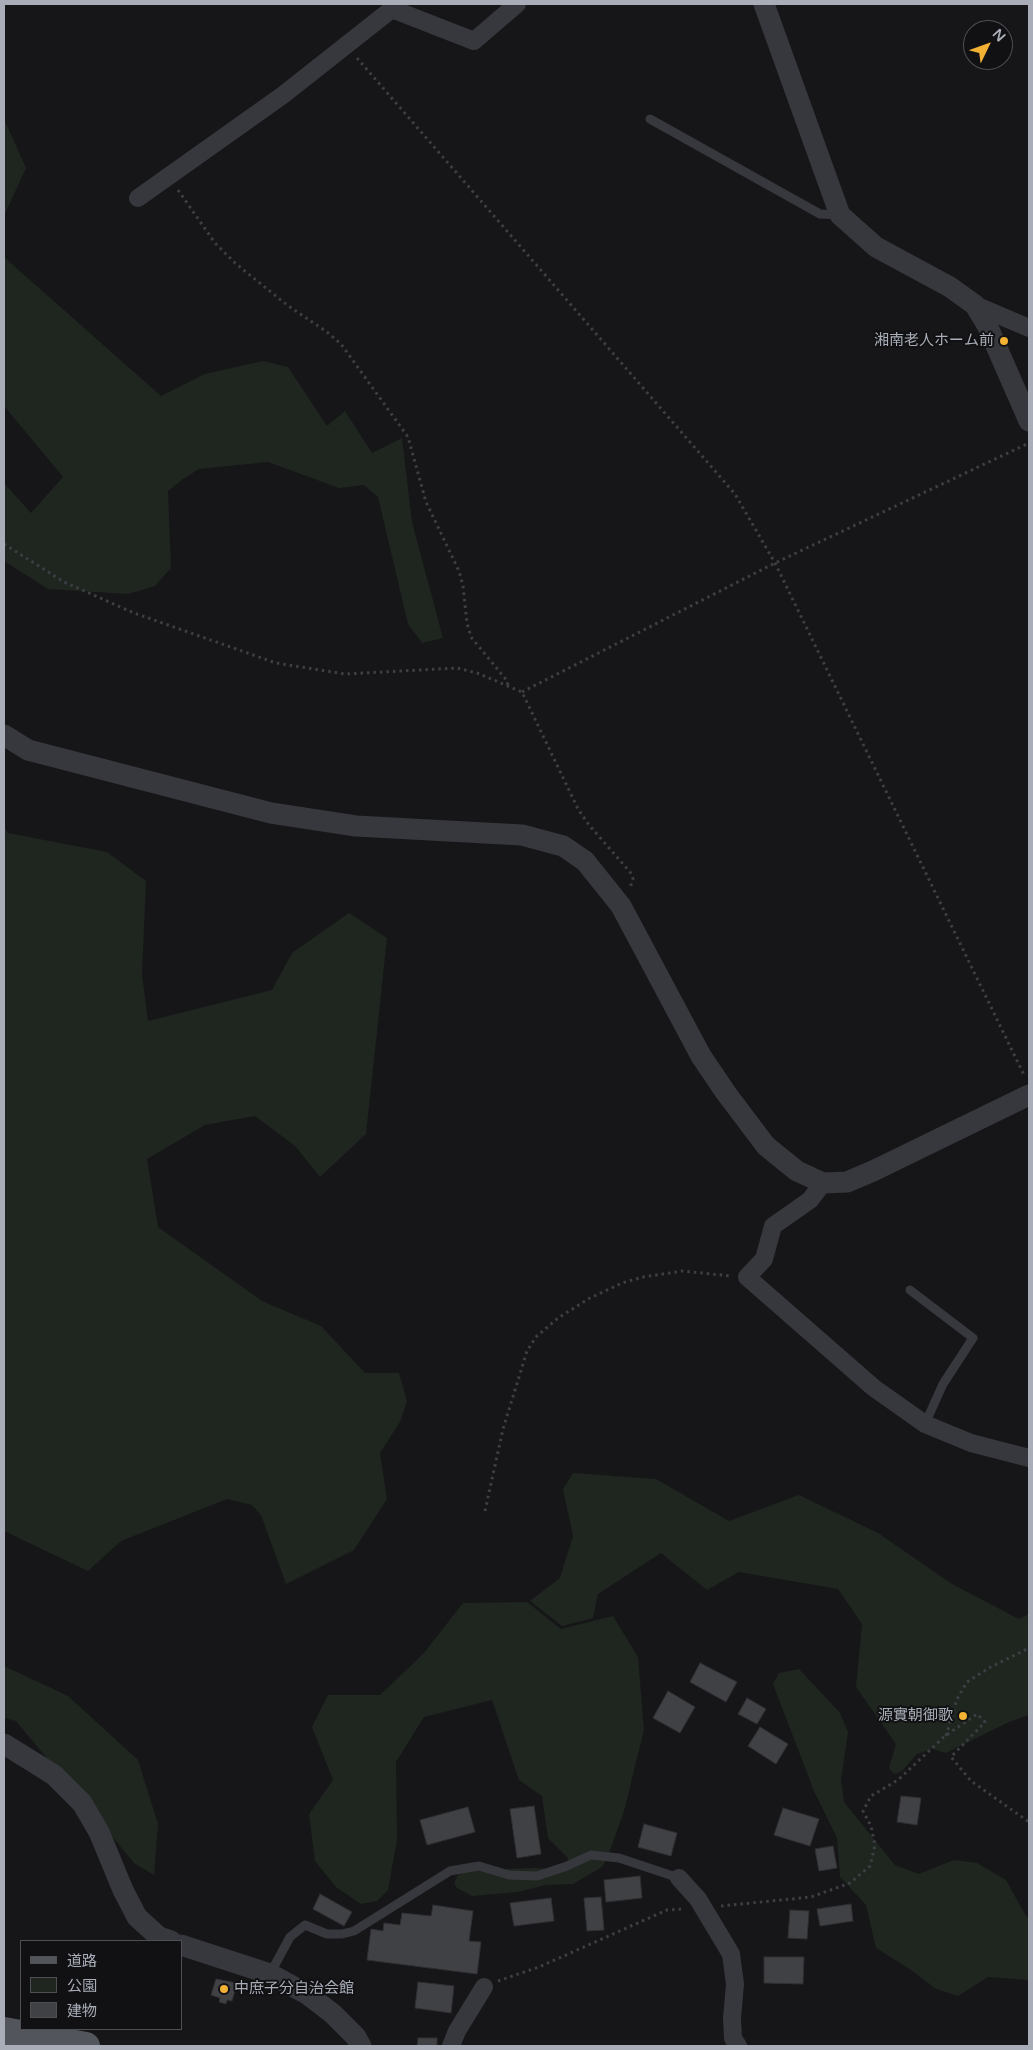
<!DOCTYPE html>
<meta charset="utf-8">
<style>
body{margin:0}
#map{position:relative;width:1033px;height:2050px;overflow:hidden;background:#161618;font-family:"Varela Round","Noto Sans JP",sans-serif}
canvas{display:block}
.frame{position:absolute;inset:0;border:5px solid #a8adb8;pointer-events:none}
.legend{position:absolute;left:20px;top:1940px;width:162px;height:90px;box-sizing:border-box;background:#111113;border:1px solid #4d4f55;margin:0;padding:6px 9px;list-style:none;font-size:15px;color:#a8adb8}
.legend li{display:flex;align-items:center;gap:10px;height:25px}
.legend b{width:25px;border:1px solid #4d4f55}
.north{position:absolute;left:963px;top:20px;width:50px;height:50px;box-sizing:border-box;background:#111113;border:1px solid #4d4f55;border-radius:50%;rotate:48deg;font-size:14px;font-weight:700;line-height:20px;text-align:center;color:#a8adb8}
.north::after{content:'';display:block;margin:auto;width:18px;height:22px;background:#f2b134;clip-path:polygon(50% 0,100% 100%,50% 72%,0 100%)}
</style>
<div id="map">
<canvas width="1033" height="2050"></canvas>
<div class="frame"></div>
<ul class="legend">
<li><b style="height:6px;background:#53555c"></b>道路</li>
<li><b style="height:14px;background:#1e261f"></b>公園</li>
<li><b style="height:14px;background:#404145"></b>建物</li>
</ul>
<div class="north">N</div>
</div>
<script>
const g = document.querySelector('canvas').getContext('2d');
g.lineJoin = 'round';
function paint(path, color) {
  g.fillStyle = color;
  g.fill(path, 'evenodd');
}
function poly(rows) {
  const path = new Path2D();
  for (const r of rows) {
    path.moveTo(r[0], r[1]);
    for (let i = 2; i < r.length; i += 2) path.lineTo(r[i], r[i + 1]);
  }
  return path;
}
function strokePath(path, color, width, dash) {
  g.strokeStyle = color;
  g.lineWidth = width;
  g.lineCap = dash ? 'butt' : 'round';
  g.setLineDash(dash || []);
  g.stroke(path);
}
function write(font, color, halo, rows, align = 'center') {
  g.font = font + ' "Varela Round","Noto Sans JP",sans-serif';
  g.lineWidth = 4;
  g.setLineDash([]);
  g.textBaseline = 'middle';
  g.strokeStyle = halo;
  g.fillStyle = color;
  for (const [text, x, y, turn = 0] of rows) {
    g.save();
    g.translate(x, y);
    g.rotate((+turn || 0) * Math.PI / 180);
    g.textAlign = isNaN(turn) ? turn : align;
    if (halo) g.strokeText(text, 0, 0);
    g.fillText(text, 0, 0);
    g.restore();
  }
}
paint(poly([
 [4,119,26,168,4,216],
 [4,257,161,396,205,374,263,361,288,367,327,426,345,411,372,453,402,438,412,522,443,638,422,643,408,624,378,497,364,485,339,488,268,462,199,469,183,479,168,491,171,568,155,586,128,594,48,589,4,561,4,483,31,513,63,477,4,406],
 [4,827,8,833,107,852,146,881,142,974,148,1021,272,990,292,953,349,913,387,938,366,1134,320,1177,295,1146,255,1116,205,1125,147,1159,158,1227,262,1301,321,1326,365,1373,399,1373,407,1401,400,1422,380,1453,387,1499,354,1550,286,1584,261,1515,252,1505,227,1499,121,1541,88,1571,4,1531],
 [573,1473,656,1479,729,1521,799,1495,878,1533,952,1584,1019,1619,1029,1614,1029,1715,1009,1722,946,1753,932,1749,917,1754,902,1771,894,1774,889,1768,896,1744,856,1687,862,1624,838,1589,739,1572,707,1590,661,1553,598,1594,593,1618,562,1626,530,1601,560,1578,573,1536,563,1489],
 [527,1602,561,1629,613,1616,638,1657,644,1730,624,1811,607,1859,602,1867,573,1884,546,1885,518,1892,472,1896,457,1888,454,1883,458,1875,472,1870,535,1868,562,1870,569,1864,567,1857,548,1838,542,1796,519,1780,492,1700,424,1717,396,1762,397,1840,388,1890,377,1901,361,1904,336,1887,315,1861,309,1814,333,1780,312,1727,328,1695,380,1695,424,1653,463,1603],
 [4,1666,68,1696,138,1760,158,1824,154,1875,134,1863,16,1721,4,1718],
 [799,1669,840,1713,848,1732,841,1780,844,1802,895,1865,919,1874,954,1860,977,1863,1006,1880,1026,1916,1029,1917,1029,1980,988,1977,958,1996,936,1989,911,1970,876,1948,866,1905,840,1877,837,1838,814,1791,773,1684,779,1673]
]), '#1e261f');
const building = poly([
 [700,1663,737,1682,726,1702,690,1682,700,1663],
 [668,1691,695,1707,680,1733,653,1718,668,1691],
 [747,1698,766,1709,757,1724,738,1714,747,1698],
 [760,1727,788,1744,776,1764,748,1746,760,1727],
 [901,1796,921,1798,917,1825,897,1822,901,1796],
 [534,1806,541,1854,517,1858,510,1809,534,1806],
 [468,1807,475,1832,427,1845,420,1820,468,1807],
 [783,1808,819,1819,810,1846,774,1835,783,1808],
 [644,1824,677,1833,671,1856,638,1847,644,1824],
 [833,1846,837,1868,819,1871,815,1849,833,1846],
 [640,1876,642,1898,606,1902,604,1880,640,1876],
 [320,1894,352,1912,344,1926,313,1909,320,1894],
 [601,1897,604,1930,587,1931,584,1898,601,1897],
 [551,1898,554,1921,514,1926,510,1903,551,1898],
 [851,1904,853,1921,820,1926,817,1909,851,1904],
 [433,1905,473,1911,469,1941,481,1942,477,1974,367,1960,371,1929,383,1931,384,1923,400,1925,402,1913,431,1916,433,1905],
 [790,1910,809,1911,807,1939,788,1938,790,1910],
 [764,1957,804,1957,803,1984,764,1983,764,1957],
 [216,1979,237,1983,232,2001,227,2000,226,2004,219,2002,220,1998,211,1995,216,1979],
 [418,1982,454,1986,451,2013,415,2008,418,1982],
 [418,2038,437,2038,437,2046,417,2046,418,2038]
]);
paint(building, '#404145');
strokePath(building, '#303034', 1);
strokePath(poly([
 [357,58,735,494,775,563,1025,1077],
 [178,190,215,243,235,263,287,305,327,332,341,344,408,437,426,502,459,571,463,586,467,623,471,637,508,682,507,686],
 [4,544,64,582,134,613,276,663,345,674,457,668,477,673,522,692,578,809,589,825,630,872,633,879,630,888],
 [522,692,775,563,1029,443],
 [485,1511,503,1429,527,1351,536,1337,558,1318,590,1298,622,1283,643,1277,683,1271,731,1276],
 [946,1736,957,1699,967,1682,989,1668,1029,1648],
 [721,1906,811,1897,850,1883,870,1866,875,1845,871,1826,863,1811,871,1796,898,1780,945,1736,977,1714,985,1722,951,1757,971,1781,1029,1822],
 [498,1981,539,1967,667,1910,683,1909]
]), '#3d3f44', 3, [2.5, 4]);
strokePath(poly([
 [650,119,820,214,840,215],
 [910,1290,973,1338,943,1384,925,1424],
 [270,1974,290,1937,305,1925,327,1934,342,1934,354,1931,450,1871,479,1866,509,1875,537,1876,567,1866,591,1855,619,1858,679,1878]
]), '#37383d', 9);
strokePath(poly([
 [138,198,283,95,392,9,474,41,517,4],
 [975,305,1029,328],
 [823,1183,810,1200,773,1226,764,1259,747,1277,874,1388,925,1424,971,1443,1029,1458],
 [679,1878,698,1899,731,1954,735,1984,732,2018,733,2038,738,2046],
 [451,2046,457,2031,484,1987]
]), '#37383d', 18);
strokePath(poly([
 [764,4,840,215,876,247,950,287,975,305,987,325,1029,421],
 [4,735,28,750,271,813,356,826,522,835,563,846,585,861,621,906,701,1056,726,1093,766,1146,797,1171,823,1183,847,1182,873,1171,1029,1095],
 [4,1744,54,1775,82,1803,99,1832,123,1890,137,1917,159,1937,171,1941],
 [181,1945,270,1974,307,1994,333,2014,356,2037,361,2046]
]), '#37383d', 21);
strokePath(poly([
 [4,2031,86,2046]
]), '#53555c', 28);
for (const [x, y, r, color] of [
 [1004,341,5,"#f2b134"],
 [963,1716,5,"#f2b134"],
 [224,1989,5,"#f2b134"]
]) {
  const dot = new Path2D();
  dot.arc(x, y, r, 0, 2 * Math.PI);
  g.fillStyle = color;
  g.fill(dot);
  strokePath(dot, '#111113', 2);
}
write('15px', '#a8adb8', '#111113', [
 ["湘南老人ホーム前",994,341],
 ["源實朝御歌",953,1716],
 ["中庶子分自治会館",234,1989,"left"]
], 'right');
</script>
